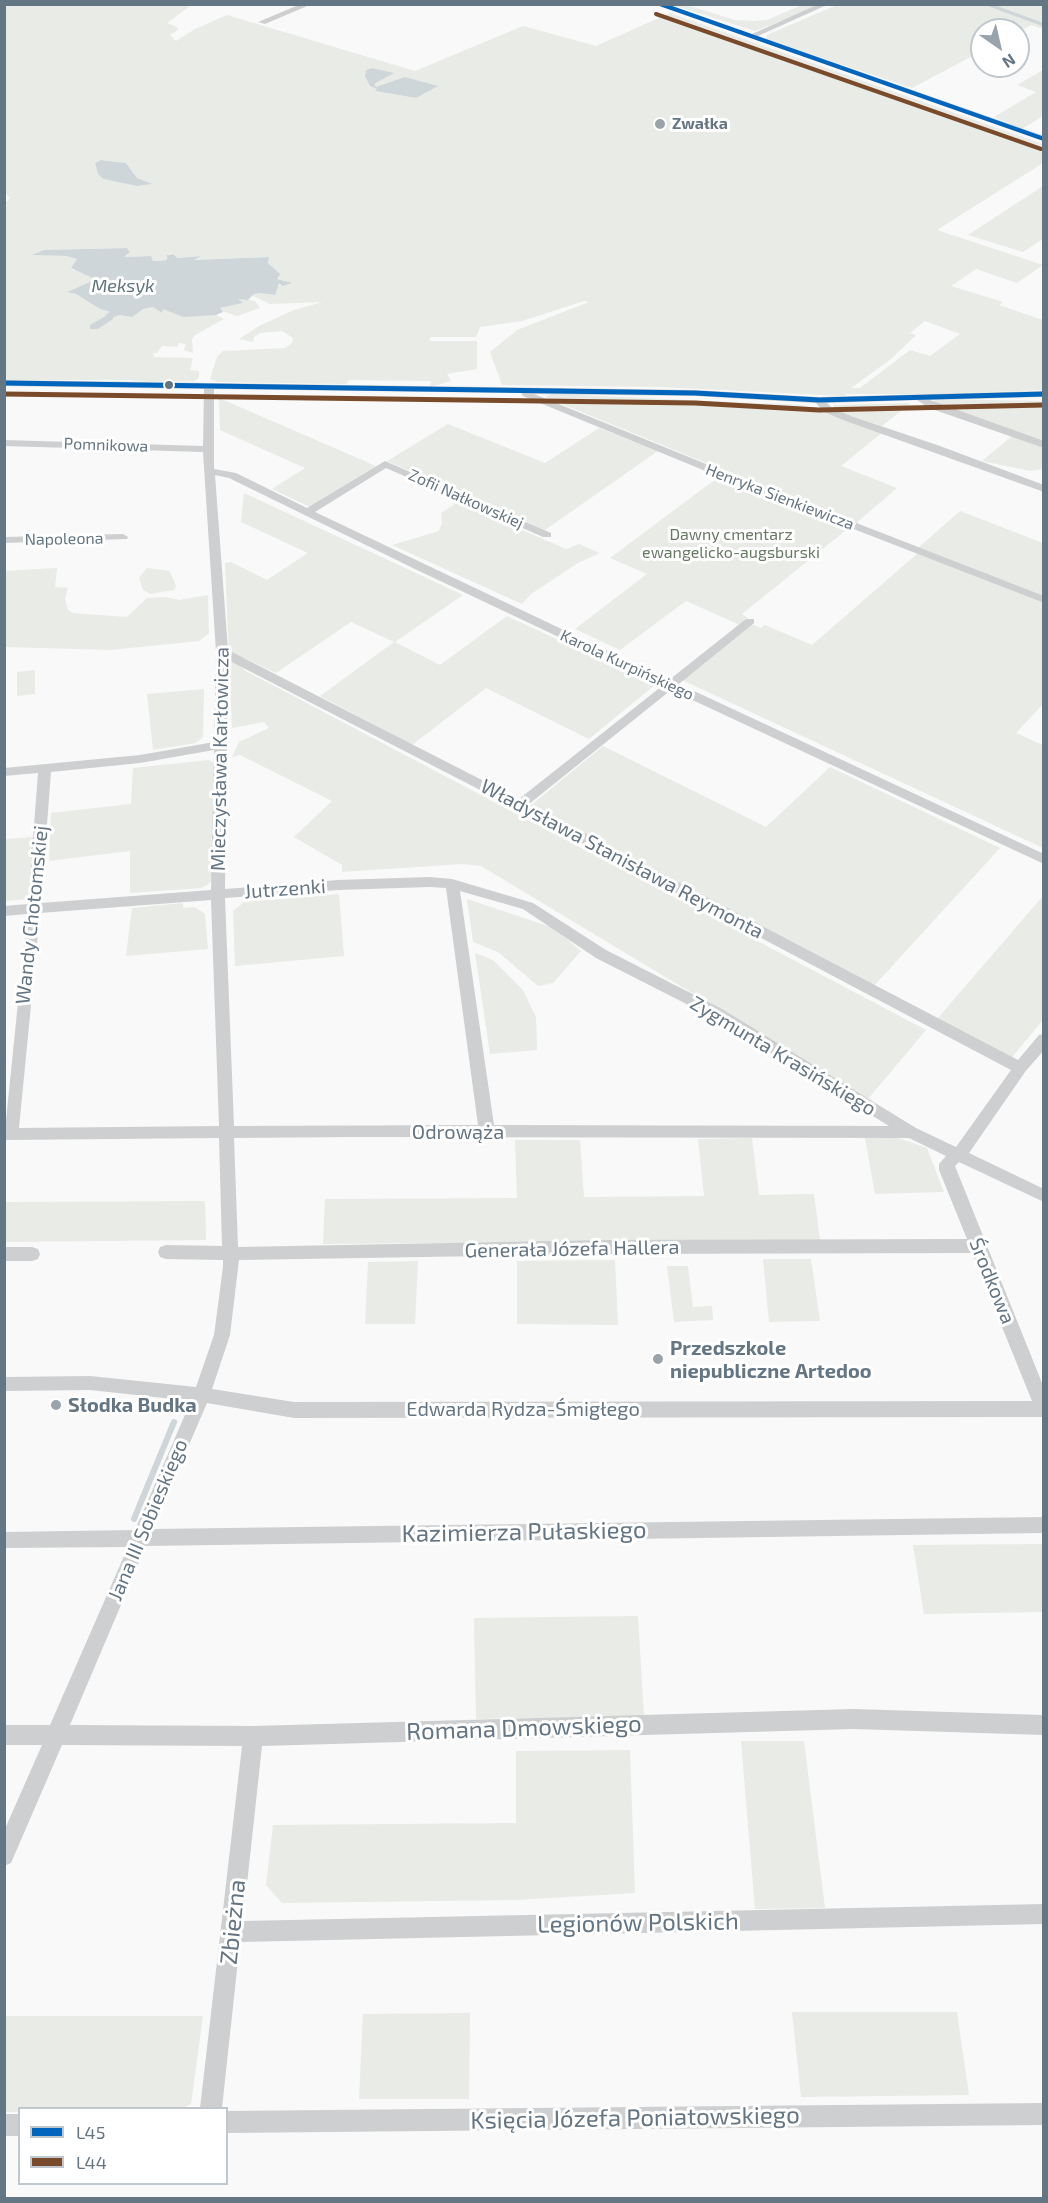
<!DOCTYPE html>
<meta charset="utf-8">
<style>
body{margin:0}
#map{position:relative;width:1048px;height:2203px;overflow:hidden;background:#f9f9f9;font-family:"Exo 2",sans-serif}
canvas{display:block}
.frame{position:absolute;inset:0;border:6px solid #647583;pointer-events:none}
.legend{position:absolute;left:18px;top:2107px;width:210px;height:78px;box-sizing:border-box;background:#fff;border:2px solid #c1c8cd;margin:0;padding:8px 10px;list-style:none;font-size:18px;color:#647583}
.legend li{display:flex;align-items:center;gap:12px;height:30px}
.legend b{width:30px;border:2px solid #c1c8cd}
.north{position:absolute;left:970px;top:18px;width:60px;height:60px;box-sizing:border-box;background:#fff;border:2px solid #c1c8cd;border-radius:50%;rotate:146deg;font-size:16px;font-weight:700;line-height:24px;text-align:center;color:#647583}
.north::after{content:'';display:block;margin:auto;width:21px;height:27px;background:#98a3ac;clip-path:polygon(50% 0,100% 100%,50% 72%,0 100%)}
</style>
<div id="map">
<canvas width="1048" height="2203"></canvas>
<div class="frame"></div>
<ul class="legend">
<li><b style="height:8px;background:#0065bd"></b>L45</li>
<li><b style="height:8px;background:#7a4b2a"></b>L44</li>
</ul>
<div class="north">N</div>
</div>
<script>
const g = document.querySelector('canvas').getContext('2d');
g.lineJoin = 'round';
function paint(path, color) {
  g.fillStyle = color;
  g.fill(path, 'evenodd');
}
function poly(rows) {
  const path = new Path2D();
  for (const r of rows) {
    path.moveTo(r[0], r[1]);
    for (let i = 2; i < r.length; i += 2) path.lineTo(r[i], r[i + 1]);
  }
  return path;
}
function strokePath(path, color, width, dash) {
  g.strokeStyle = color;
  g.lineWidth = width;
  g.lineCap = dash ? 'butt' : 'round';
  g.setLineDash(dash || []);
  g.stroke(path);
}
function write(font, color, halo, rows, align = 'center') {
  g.font = font + ' "Exo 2",sans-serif';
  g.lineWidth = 6;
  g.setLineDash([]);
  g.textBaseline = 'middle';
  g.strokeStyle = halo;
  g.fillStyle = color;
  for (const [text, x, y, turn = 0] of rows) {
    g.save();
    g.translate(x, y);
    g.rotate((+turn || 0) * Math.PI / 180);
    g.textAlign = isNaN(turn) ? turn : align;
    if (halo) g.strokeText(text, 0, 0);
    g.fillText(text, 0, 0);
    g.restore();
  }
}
paint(poly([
 [4,5,191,5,167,23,177,27,178,30,170,35,176,41,195,29,227,15,415,71,523,26,596,46,670,13,1043,144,1043,163,937,230,1043,265,1017,283,976,269,951,286,1003,302,999,305,1043,320,1043,390,935,394,847,394,844,396,659,387,502,385,490,352,517,330,589,302,584,301,522,321,480,327,476,337,430,337,430,341,477,341,477,369,447,374,451,381,430,387,431,381,349,380,346,384,218,382,210,379,217,357,223,351,285,348,292,343,293,338,282,331,260,333,254,337,253,342,239,339,259,326,294,310,323,302,270,304,253,296,251,292,259,288,266,286,271,295,274,295,279,283,282,283,279,285,282,286,293,283,277,279,279,274,268,263,269,257,192,260,200,256,176,258,172,253,168,254,167,260,159,261,153,261,151,256,123,257,130,252,127,248,44,250,33,255,66,256,77,259,71,269,94,277,92,281,67,292,76,294,100,309,112,313,106,315,112,318,119,315,131,317,143,309,153,307,162,313,163,308,183,317,198,314,216,315,224,319,195,335,192,339,193,353,184,350,186,344,179,343,177,347,162,346,157,353,153,353,154,357,193,358,190,370,199,371,199,378,194,381,146,382,129,380,5,380,4,204,10,198,4,192],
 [372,68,393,73,373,84,376,87,382,87,405,77,437,86,416,98,376,91,377,89,370,86,365,75,366,70],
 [101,160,126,163,137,178,153,184,137,186,103,179,98,174,95,163],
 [925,321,960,334,930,356,910,350,860,388,851,388,891,359,916,335,910,333],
 [673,5,686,5,735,20,754,21,767,20,802,5,822,5,755,31],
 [837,5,1043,5,1043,29,1031,25,1018,32,982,30,982,51,912,88,766,39,767,35],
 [1043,70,1043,116,1022,129,994,117,1036,92,1017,85],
 [1043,186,1043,239,1023,252,968,235],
 [241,298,255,301,260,308,237,316,219,310,220,308,243,303,237,299],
 [552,394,801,405,883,432,841,466,897,488,855,524,545,397],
 [219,398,376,466,310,507,272,489,305,468,220,430],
 [936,399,1043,401,1043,442,933,402],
 [911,403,882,426,833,410,834,405],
 [448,424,545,463,599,428,658,451,545,530,387,461],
 [1012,436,1043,446,1043,469,1030,471,982,461],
 [720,476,850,527,742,614,748,618,740,625,686,601,620,650,575,629,647,574,610,558],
 [244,493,463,595,395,642,440,665,507,616,655,685,589,739,486,688,412,745,320,696,394,642,351,622,276,673,244,658,244,670,926,1030,868,1099,481,866,462,864,342,872,342,865,294,837,332,801,240,755,232,757,239,742,269,728,264,722,232,728,225,563,231,562,267,580,308,553,241,522],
 [458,502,566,549,579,544,600,553,578,563,531,594,522,604,392,545,439,531,442,523,441,513],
 [960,511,1043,543,1043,598,918,548],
 [918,553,1043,603,1043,704,1016,733,1043,745,1043,848,682,680,751,624,761,628,765,625,812,645],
 [57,568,55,587,68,588,65,599,68,610,73,613,127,617,147,598,165,597,179,600,208,595,209,633,199,641,110,650,5,647,5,571],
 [147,568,170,571,176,586,174,590,150,594,143,590,139,578],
 [35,670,35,694,17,696,17,672],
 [204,689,203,737,196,743,153,750,147,694],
 [603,746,766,827,830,767,1000,848,874,986,530,806],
 [209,760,215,764,212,881,207,885,201,888,130,893,130,851,49,861,51,813,131,804,133,768],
 [34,837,28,899,5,901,5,839],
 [339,894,344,956,235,966,233,911,244,902],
 [1043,896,1043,1020,1012,1057,937,1019],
 [467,899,554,928,581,951,553,983,538,986,498,952,473,942],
 [183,903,183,908,195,907,205,914,208,949,126,956,132,908],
 [475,953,493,960,523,990,536,1017,537,1050,490,1054],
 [895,1137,927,1148,944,1192,875,1194,865,1138],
 [752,1138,759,1195,814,1194,820,1240,323,1244,325,1199,517,1198,515,1140,580,1140,584,1197,704,1196,698,1139],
 [205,1201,206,1240,5,1242,5,1202],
 [763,1259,811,1259,820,1321,769,1322],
 [615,1260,618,1325,517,1324,517,1261],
 [418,1261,415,1324,365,1324,368,1262],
 [667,1266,688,1266,693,1307,712,1306,713,1320,674,1322],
 [1043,1544,1043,1612,924,1614,913,1545],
 [638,1616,644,1716,476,1719,474,1618],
 [741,1741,804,1741,825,1908,755,1909],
 [630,1750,635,1893,517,1900,282,1903,266,1885,273,1825,516,1823,516,1751],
 [792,2012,957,2012,969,2095,801,2097],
 [470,2013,469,2099,359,2099,363,2014],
 [4,2016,203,2016,191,2104,183,2108,20,2108,19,2112,5,2112]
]), '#e8ebe6');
paint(poly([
 [372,68,394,73,374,84,376,87,405,77,438,86,416,98,375,91,377,89,370,86,365,76,366,70],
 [101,160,126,163,137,178,153,184,137,186,103,179,98,174,95,163],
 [127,248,130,252,124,257,151,256,153,261,159,261,167,260,167,255,173,254,177,258,201,256,194,260,269,257,268,263,280,274,277,279,293,283,282,286,279,283,275,295,260,293,254,294,248,300,238,299,243,303,220,308,223,312,216,315,183,317,163,309,162,313,153,307,143,309,132,317,119,315,112,318,105,315,110,312,100,309,76,294,67,292,92,281,93,278,71,268,77,259,66,256,32,255,44,250]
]), '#ced6da');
strokePath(poly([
 [987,4,1044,25]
]), '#ced6da', 3);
strokePath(poly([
 [134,1519,174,1422]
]), '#ced6da', 6);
paint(poly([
 [109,314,113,315,113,319,98,329,90,329,90,325,109,314]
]), '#ced6da');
paint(poly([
 [301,4,312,4,265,24,258,22,301,4],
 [656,4,667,4,752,34,819,4,829,4,758,36,1044,136,1044,141,656,4],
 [4,380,695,390,819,397,1044,391,1044,397,930,400,1044,441,1044,448,929,408,917,400,827,403,832,408,851,416,940,446,1044,485,1044,492,843,420,824,412,816,403,695,396,534,394,733,475,1044,596,1044,603,725,479,523,396,521,393,214,389,214,469,236,473,307,508,385,461,551,533,551,537,543,537,386,468,315,512,669,680,746,619,754,619,754,623,679,684,1044,854,1044,864,671,690,529,804,1018,1060,1039,1035,1044,1034,1044,1050,1025,1072,969,1153,1044,1189,1044,1202,959,1162,955,1166,1044,1388,1044,1417,294,1418,207,1403,153,1529,1044,1517,1044,1533,146,1546,70,1725,253,1726,854,1709,1044,1715,1044,1735,854,1729,262,1746,243,1921,1044,1904,1044,1924,240,1942,222,2108,200,2108,242,1746,62,1745,11,1863,4,1866,4,1831,42,1745,4,1745,4,1725,50,1725,128,1547,4,1548,4,1532,135,1530,191,1401,90,1390,4,1391,4,1377,90,1376,196,1387,214,1335,223,1267,223,1260,166,1259,160,1257,158,1252,160,1247,166,1245,222,1246,219,1138,4,1140,27,914,4,916,4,906,28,904,38,773,4,776,4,768,140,755,214,742,216,652,203,452,4,446,4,440,203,446,204,389,4,386,4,380],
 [215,475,229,478,415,569,662,686,519,799,228,650,215,475],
 [228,660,515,808,1011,1070,956,1147,916,1128,722,1009,606,950,533,903,452,879,430,877,338,880,225,889,228,660],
 [214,750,211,890,41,903,51,772,140,763,214,750],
 [430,887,446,888,478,1125,234,1126,225,898,338,890,430,887],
 [460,891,523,909,596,958,712,1017,889,1126,494,1125,460,891],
 [211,900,219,1126,19,1128,40,913,211,900],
 [355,1137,909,1138,946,1156,939,1164,939,1170,967,1239,606,1240,238,1247,234,1138,355,1137],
 [972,1253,1032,1401,294,1402,212,1389,230,1335,239,1260,606,1254,972,1253],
 [123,534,128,537,127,539,4,543,4,537,123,534],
 [4,1247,32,1247,38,1249,40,1254,38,1259,32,1261,4,1261,4,1247],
 [1044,2103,1044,2125,226,2133,226,2111,1044,2103],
 [4,2114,20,2114,20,2136,4,2136,4,2114]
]), '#cecfd0');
strokePath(poly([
 [660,4,1044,139]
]), '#0065bd', 4);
strokePath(poly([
 [4,383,695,393,819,400,1044,394]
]), '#0065bd', 5);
strokePath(poly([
 [656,14,1041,149]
]), '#7a4b2a', 4);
strokePath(poly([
 [4,394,695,403,819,410,1044,405]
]), '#7a4b2a', 5);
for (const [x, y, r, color] of [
 [660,124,6,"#98a3ac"],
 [169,385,5,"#647583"],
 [658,1359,6,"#98a3ac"],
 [56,1405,6,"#98a3ac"]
]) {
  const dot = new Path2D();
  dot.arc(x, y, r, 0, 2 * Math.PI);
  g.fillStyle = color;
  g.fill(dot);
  strokePath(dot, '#fff', 2);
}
write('bold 16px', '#647583', '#fff', [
 ["Zwałka",672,124]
], 'left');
write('16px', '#647583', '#fff', [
 ["Pomnikowa",106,445,2],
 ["Henryka Sienkiewicza",780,497,21],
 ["Zofii Nałkowskiej",466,499,24],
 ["Napoleona",64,539,-1],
 ["Karola Kurpińskiego",627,665,25]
]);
write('16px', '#677a64', '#fff', [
 ["Dawny cmentarz",731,535],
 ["ewangelicko-augsburski",731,553]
]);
write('italic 18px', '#5f747d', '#fff', [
 ["Meksyk",123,286]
]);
write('20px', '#647583', '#fff', [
 ["Mieczysława Karłowicza",220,759,-89],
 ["Władysława Stanisława Reymonta",622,859,28],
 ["Jutrzenki",285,889,-4],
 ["Wandy Chotomskiej",32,915,-84],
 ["Zygmunta Krasińskiego",783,1056,31],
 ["Odrowąża",458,1132],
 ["Generała Józefa Hallera",572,1249,-1],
 ["Środkowa",992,1281,68],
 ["Edwarda Rydza-Śmigłego",523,1409],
 ["Jana III Sobieskiego",148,1520,-67]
]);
write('bold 20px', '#647583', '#fff', [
 ["Przedszkole",670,1348],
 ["niepubliczne Artedoo",670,1371],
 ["Słodka Budka",68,1405]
], 'left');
write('24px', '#647583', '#fff', [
 ["Kazimierza Pułaskiego",524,1532,-1],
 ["Romana Dmowskiego",524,1728,-2],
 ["Zbieżna",233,1922,-84],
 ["Legionów Polskich",638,1923,-1],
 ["Księcia Józefa Poniatowskiego",635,2118,-1]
]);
</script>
